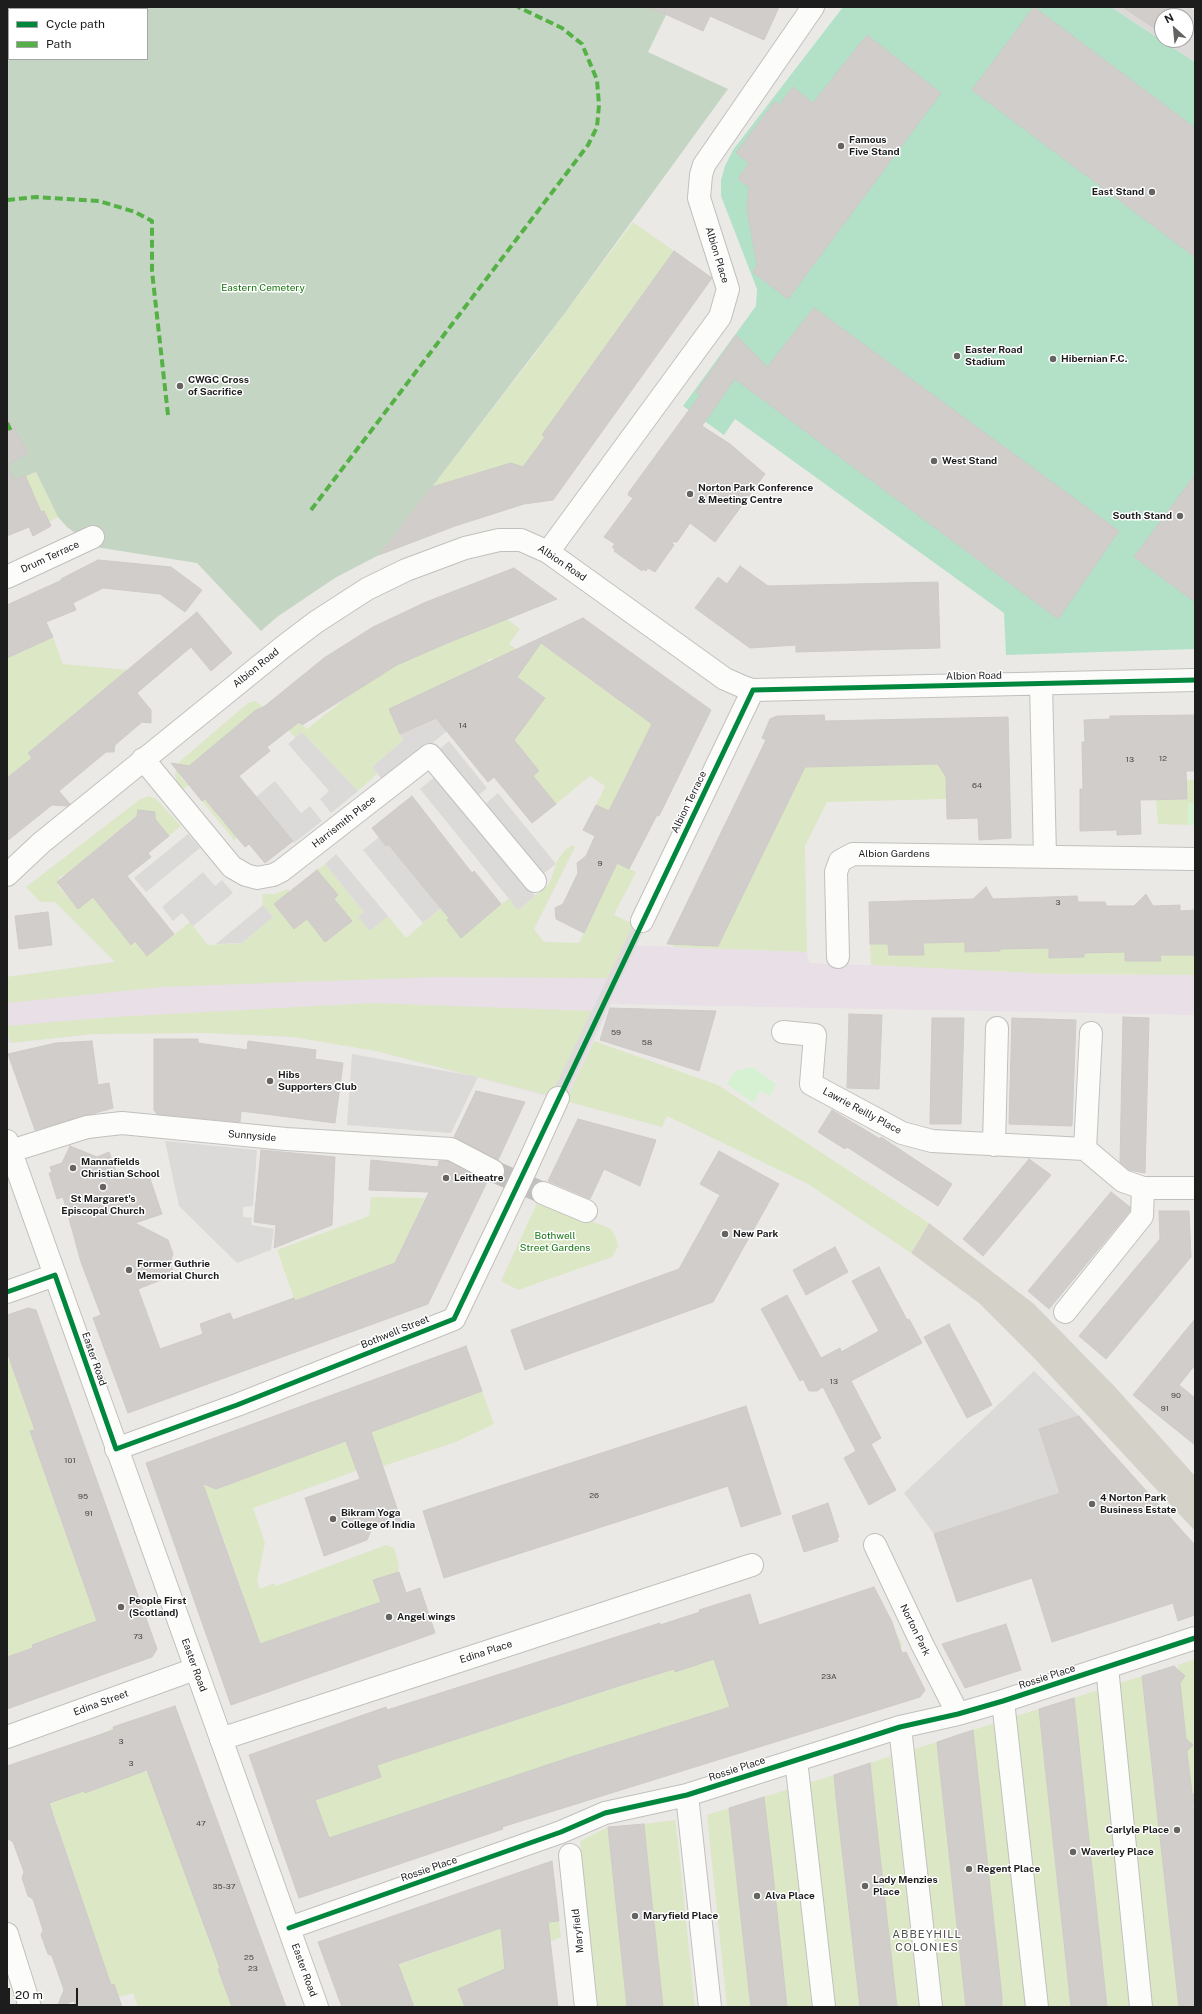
<!DOCTYPE html>
<style>
body{margin:0}
#map{position:relative;width:1202px;height:2014px;overflow:hidden;background:#ebe9e6;font-family:"Public Sans",sans-serif}
canvas{display:block}
.frame{position:absolute;inset:0;border:8px solid #1d1d1d;pointer-events:none}
.legend{position:absolute;left:8px;top:8px;width:140px;height:52px;box-sizing:border-box;background:#fff;border:1px solid #a5a5a5;margin:0;padding:5px 7px;list-style:none;font-size:12px;color:#1d1d1d}
.legend li{display:flex;align-items:center;gap:8px;height:20px}
.legend b{width:20px;border:1px solid #a5a5a5}
.north{position:absolute;left:1154px;top:8px;width:40px;height:40px;box-sizing:border-box;background:#fff;border:1px solid #a5a5a5;border-radius:50%;rotate:333deg;font-size:11px;font-weight:700;line-height:16px;text-align:center;color:#1d1d1d}
.north::after{content:'';display:block;margin:auto;width:14px;height:18px;background:#656463;clip-path:polygon(50% 0,100% 100%,50% 72%,0 100%)}
.scale{position:absolute;left:8px;top:1988px;width:70px;height:18px;box-sizing:border-box;border:2px solid #1d1d1d;border-top:0;padding-left:5px;font-size:12px;line-height:14px;white-space:nowrap;color:#1d1d1d;-webkit-text-stroke:3px #fff;paint-order:stroke}
</style>
<div id="map">
<canvas width="1202" height="2014"></canvas>
<div class="frame"></div>
<ul class="legend">
<li><b style="height:5px;background:#00873e"></b>Cycle path</li>
<li><b style="height:5px;background:#55b145"></b>Path</li>
</ul>
<div class="north">N</div>
<div class="scale">20 m</div>
</div>
<script>
const g = document.querySelector('canvas').getContext('2d');
g.lineJoin = 'round';
function paint(path, color) {
  g.fillStyle = color;
  g.fill(path, 'evenodd');
}
function poly(rows) {
  const path = new Path2D();
  for (const r of rows) {
    path.moveTo(r[0], r[1]);
    for (let i = 2; i < r.length; i += 2) path.lineTo(r[i], r[i + 1]);
  }
  return path;
}
function strokePath(path, color, width, dash) {
  g.strokeStyle = color;
  g.lineWidth = width;
  g.lineCap = dash ? 'butt' : 'round';
  g.setLineDash(dash || []);
  g.stroke(path);
}
function write(font, color, halo, rows, align = 'center') {
  g.font = font + ' "Public Sans",sans-serif';
  g.lineWidth = 3;
  g.setLineDash([]);
  g.textBaseline = 'middle';
  g.strokeStyle = halo;
  g.fillStyle = color;
  for (const [text, x, y, turn = 0] of rows) {
    g.save();
    g.translate(x, y);
    g.rotate((+turn || 0) * Math.PI / 180);
    g.textAlign = isNaN(turn) ? turn : align;
    if (halo) g.strokeText(text, 0, 0);
    g.fillText(text, 0, 0);
    g.restore();
  }
}
paint(poly([
 [543,942,807,952,809,963,927,967,1054,974,1195,975,1195,1015,611,1004,565,1101,376,1051,292,1037,206,1033,93,1034,7,1043,7,977,127,960]
]), '#e9dfe6');
paint(poly([
 [929,1223,1034,1304,1116,1388,1195,1476,1195,1531,1034,1358,979,1303,911,1253]
]), '#d4d2c8');
paint(poly([
 [633,222,674,251,543,435,545,437,524,466,515,469,510,464,432,487,531,359],
 [36,472,58,517,49,522,44,511,41,512,33,494,7,484],
 [507,619,520,629,509,644,530,658,541,643,652,724,620,788,612,813,596,805,605,786,590,776,556,804,533,776,539,771,524,752,518,757,490,692,529,720,545,697,490,658,480,671,389,709,403,740,372,767,377,774,358,791,302,732,295,738,270,707,265,706,274,699,307,729,351,694,397,665,445,644],
 [53,637,63,664,129,670,28,753,32,758,7,778,7,658],
 [255,701,262,706,189,766,183,769,181,778,189,785,182,790,177,785,175,775,179,762,248,703],
 [946,764,947,799,827,802,805,846,807,952,674,947,672,944,718,946,805,767],
 [1186,780,1195,780,1195,803,1188,804,1188,825,1158,824,1156,800,1186,799],
 [149,796,156,799,181,826,169,836,142,811,66,874,59,877,58,886,78,908,93,897,131,945,135,941,147,956,190,922,208,945,242,943,273,917,263,905,262,894,275,894,288,889,290,892,274,904,294,929,307,919,351,921,334,899,337,895,317,870,325,864,364,912,370,931,388,916,406,938,441,908,449,918,447,920,461,937,509,898,518,910,549,884,558,859,565,850,572,845,575,847,534,929,544,942,579,943,617,863,636,872,614,915,634,924,607,978,435,977,162,987,7,1003,7,977,115,962,55,902,40,902,26,887,139,800],
 [205,799,224,823,229,819,241,834,234,840,202,801],
 [1000,941,1049,948,1049,958,1084,957,1084,948,1125,952,1125,961,1160,961,1160,950,1195,955,1195,975,1054,974,871,965,870,944,888,944,889,955,923,955,923,943,965,942,965,952,1000,951],
 [372,1003,592,1011,551,1096,376,1051,293,1037,206,1033,93,1034,11,1043,7,1031,7,1026,113,1017],
 [594,1041,718,1085,929,1223,911,1253,808,1184,667,1116,662,1127,565,1101],
 [371,1197,425,1198,395,1263,295,1301,277,1250,369,1216],
 [539,1199,611,1229,616,1238,618,1246,612,1257,518,1290,501,1281],
 [10,1360,35,1430,30,1432,95,1616,100,1620,83,1627,100,1676,73,1685,56,1636,32,1645,33,1648,7,1657,7,1362],
 [482,1391,494,1424,456,1442,383,1466,381,1462,253,1508,265,1543,257,1581,260,1589,274,1583,276,1586,386,1545,394,1548,399,1564,398,1573,374,1581,381,1602,258,1645,243,1594,224,1540,211,1507,201,1488,207,1486,216,1489],
 [893,1626,903,1646,802,1680,736,1705,577,1755,329,1839,315,1800,381,1777,377,1765,674,1669,675,1672,714,1659],
 [1195,1659,1195,1796,1192,1794,1187,1751,1190,1747,1190,1742,1186,1740,1180,1682,1182,1674,1179,1671,1178,1665],
 [1142,1676,1179,2007,1152,2007,1120,1683],
 [1098,1690,1129,2007,1107,2007,1074,1698],
 [1039,1709,1071,2007,1048,2007,1016,1716],
 [995,1723,1026,2007,1003,2007,973,1730],
 [113,1728,135,1774,145,1771,149,1773,225,1966,218,1969,230,2002,236,2003,240,2007,138,2007,133,1993,119,1997,114,1984,111,1985,53,1813,48,1813,46,1799,84,1791,85,1793,108,1785,92,1738],
 [937,1742,966,2007,942,2007,914,1749],
 [891,1756,919,2007,897,2007,870,1763],
 [834,1775,860,2007,833,2007,808,1783],
 [789,1789,812,2007,787,2007,764,1797],
 [729,1808,751,2007,727,2007,707,1815],
 [675,1820,678,1842,695,2007,663,2007,644,1824],
 [608,1827,619,1929,627,2007,598,2007,580,1841],
 [525,1919,526,1923,559,1921,561,1937,550,1942,509,2007,491,1975,458,1989,465,2007,414,2007,409,1994,393,2000,382,1971]
]), '#dce7c6');
paint(poly([
 [7,7,670,7,648,52,728,89,565,313,429,491,431,495,424,498,421,501,423,504,417,507,379,555,335,578,277,617,261,631,197,563,89,546,87,542,67,527,58,517,36,472,7,484],
 [9,9,147,9,147,59,9,59]
]), '#c4d6c3');
paint(poly([
 [1188,803,1195,803,1195,825,1188,825],
 [752,1067,776,1084,770,1096,761,1091,753,1103,727,1084,735,1071]
]), '#d6f1d2');
paint(poly([
 [843,7,1111,7,1195,62,1195,649,1006,655,1004,613,735,419,724,435,683,406,756,306,757,289,721,196,721,180,725,166,733,150]
]), '#b2e1c7');
paint(poly([
 [1111,7,1190,7,1195,11,1195,62],
 [1162,16,1186,16,1186,40,1162,40],
 [460,706,467,715,384,782,372,767,403,740,400,734],
 [302,732,358,791,331,813,320,799,329,791,288,744],
 [449,741,487,788,475,798,437,751],
 [437,775,535,896,518,910,420,789],
 [275,781,301,813,310,806,322,821,294,843,256,797],
 [498,793,556,864,542,875,484,805],
 [188,834,200,848,146,892,134,878],
 [379,837,386,846,388,844,441,908,423,923,363,850],
 [336,854,388,916,370,931,358,917,364,912,325,864],
 [203,872,215,886,222,880,233,893,193,926,182,913,173,921,162,907],
 [263,905,273,917,242,943,216,944],
 [352,1054,478,1077,451,1133,347,1125],
 [165,1141,257,1150,253,1206,243,1207,243,1217,252,1218,251,1225,274,1229,271,1250,237,1263,179,1206],
 [1034,1371,1079,1416,1039,1430,1060,1493,934,1534,904,1493]
]), '#dbdad9');
paint(poly([
 [636,919,647,923,563,1100,551,1096]
]), '#dcdbda');
const building = poly([
 [649,7,779,7,764,40,710,16,703,31,649,7],
 [1034,7,1195,128,1195,257,972,90,1034,7],
 [1123,7,1178,7,1170,16,1162,16,1162,24,1157,30,1123,7],
 [867,35,941,93,788,299,753,272,757,265,747,209,749,187,738,179,749,163,736,153,775,101,779,105,793,87,813,103,867,35],
 [674,251,712,278,553,500,524,504,455,526,379,555,432,487,511,463,523,467,545,437,542,435,674,251],
 [814,308,1119,531,1058,619,735,379,702,426,730,444,765,474,715,542,690,523,677,542,671,542,674,545,655,572,648,568,646,571,643,569,642,571,614,551,615,549,612,547,615,544,604,537,633,498,628,495,629,492,700,395,696,392,736,335,767,367,814,308],
 [7,415,28,453,7,465,14,480,25,475,41,512,44,511,51,526,33,536,29,527,7,536,7,415],
 [1195,475,1195,602,1134,557,1195,475],
 [98,560,171,567,202,590,185,612,160,594,103,588,73,603,76,610,46,622,53,637,7,658,7,605,62,580,61,579,98,560],
 [740,566,768,586,938,582,940,648,796,652,796,645,750,648,695,608,718,577,727,584,740,566],
 [514,568,557,599,445,644,397,665,302,725,299,722,267,747,270,751,239,776,293,841,265,863,249,844,245,847,205,799,202,801,171,763,189,766,256,710,265,706,324,658,373,627,426,602,514,568],
 [197,612,232,653,211,671,191,647,137,693,151,710,151,723,142,722,115,745,114,752,106,752,59,791,70,804,67,806,52,805,7,841,7,778,32,758,28,753,197,612],
 [583,618,711,710,659,816,657,815,629,869,617,863,584,933,556,919,555,908,563,904,578,873,577,863,586,856,595,836,583,830,596,805,609,811,652,724,541,643,517,677,545,698,514,740,539,771,533,776,556,804,532,823,494,777,488,782,436,718,400,734,389,709,583,618],
 [824,715,825,721,1008,717,1011,838,979,840,978,818,947,819,946,777,938,764,805,767,718,946,667,944,766,740,762,738,770,719,777,716,824,715],
 [1195,715,1195,771,1186,771,1187,799,1140,800,1141,834,1117,835,1117,830,1080,831,1080,789,1083,789,1082,742,1085,742,1084,720,1110,719,1110,716,1195,715],
 [412,796,472,873,474,871,501,904,461,938,447,920,449,918,388,844,386,846,372,828,412,796],
 [138,810,155,812,155,819,169,836,148,853,151,857,127,876,174,934,147,956,135,941,131,945,93,897,78,909,57,882,137,816,138,810],
 [317,870,338,895,334,899,352,921,325,942,307,919,294,929,274,904,317,870],
 [986,887,993,899,1077,896,1078,902,1105,902,1106,906,1134,906,1146,894,1153,906,1180,905,1180,911,1195,910,1195,955,1160,955,1161,961,1125,961,1125,952,1084,953,1084,957,1049,958,1049,948,1000,949,1000,951,965,952,965,942,923,943,924,955,889,955,888,944,870,944,869,902,973,899,986,887],
 [48,912,52,945,19,949,15,916,48,912],
 [610,1008,716,1011,699,1071,600,1040,610,1008],
 [849,1014,882,1015,879,1089,847,1088,849,1014],
 [1123,1017,1149,1018,1145,1173,1129,1170,1120,1162,1123,1017],
 [932,1018,964,1018,961,1124,930,1124,932,1018],
 [1012,1018,1076,1020,1072,1126,1009,1124,1012,1018],
 [154,1039,198,1039,198,1043,247,1050,248,1041,316,1050,315,1059,343,1063,335,1123,241,1111,240,1122,157,1114,154,1110,154,1039],
 [92,1041,98,1085,109,1083,113,1108,35,1130,8,1054,56,1043,92,1041],
 [476,1091,525,1102,498,1160,454,1137,476,1091],
 [832,1110,880,1139,881,1137,952,1184,938,1206,847,1147,845,1149,818,1132,832,1110],
 [578,1119,656,1140,640,1186,604,1169,590,1199,548,1181,578,1119],
 [70,1146,97,1157,109,1152,119,1180,147,1170,162,1214,135,1223,168,1240,173,1254,170,1263,174,1275,138,1289,160,1349,203,1334,200,1324,230,1313,233,1320,294,1298,295,1301,395,1263,429,1192,369,1190,371,1160,438,1167,439,1161,448,1161,487,1182,428,1304,128,1413,93,1318,101,1315,81,1262,63,1197,57,1199,49,1173,52,1172,50,1167,62,1163,70,1146],
 [261,1150,335,1157,332,1225,274,1248,276,1225,254,1222,261,1150],
 [719,1151,779,1184,713,1302,525,1370,511,1330,679,1269,720,1195,700,1184,719,1151],
 [1029,1159,1051,1175,983,1256,963,1239,1029,1159],
 [1111,1192,1130,1207,1130,1211,1049,1309,1028,1291,1111,1192],
 [1159,1211,1189,1211,1191,1257,1106,1359,1079,1336,1160,1239,1159,1211],
 [835,1247,848,1272,806,1295,793,1270,835,1247],
 [879,1267,907,1320,909,1319,922,1343,851,1381,881,1438,871,1444,896,1490,869,1505,844,1458,856,1451,823,1387,817,1391,809,1391,803,1379,800,1381,761,1309,787,1295,821,1358,840,1348,841,1352,879,1331,852,1281,879,1267],
 [28,1308,36,1310,157,1649,152,1657,7,1709,7,1657,33,1648,32,1645,97,1621,30,1431,35,1430,7,1352,7,1315,28,1308],
 [1195,1319,1195,1365,1179,1385,1195,1398,1195,1445,1133,1395,1195,1319],
 [949,1324,992,1405,967,1418,924,1337,949,1324],
 [466,1346,482,1391,371,1432,402,1523,388,1528,374,1523,367,1540,324,1556,305,1498,360,1479,346,1441,216,1489,203,1484,260,1644,381,1602,373,1580,399,1572,406,1593,420,1588,435,1633,231,1705,146,1463,466,1346],
 [746,1406,781,1514,741,1527,728,1486,444,1578,423,1511,746,1406],
 [1079,1416,1195,1545,1195,1615,1178,1621,1173,1603,1052,1642,1032,1578,957,1602,934,1534,1060,1493,1039,1429,1079,1416],
 [828,1503,839,1537,837,1538,838,1541,804,1552,792,1516,828,1503],
 [874,1587,892,1622,902,1653,906,1652,925,1690,920,1697,502,1827,503,1829,299,1898,249,1755,386,1707,387,1710,660,1623,660,1625,700,1612,699,1610,750,1594,759,1625,874,1587],
 [714,1659,730,1707,577,1755,329,1838,315,1800,381,1777,377,1765,619,1686,674,1669,675,1672,714,1659],
 [1006,1624,1021,1670,965,1688,942,1644,1006,1624],
 [1174,1666,1185,1676,1180,1683,1185,1730,1186,1739,1193,1745,1187,1751,1192,1793,1195,1796,1193,1806,1195,1824,1195,2007,1179,2007,1142,1676,1174,1666],
 [1074,1698,1090,1849,1107,2007,1071,2007,1041,1728,1039,1709,1074,1698],
 [175,1706,286,2007,232,2007,218,1969,220,1968,147,1770,85,1793,84,1791,49,1803,111,1985,114,1984,122,2007,76,2007,74,2001,57,2007,64,1990,52,1956,48,1954,41,1935,43,1930,33,1899,28,1896,22,1878,24,1872,13,1842,7,1838,7,1766,114,1730,113,1727,175,1706],
 [973,1730,1002,1997,1002,2007,966,2007,939,1762,937,1742,973,1730],
 [870,1763,875,1811,897,2007,860,2007,836,1797,834,1775,870,1763],
 [764,1797,772,1865,787,2007,751,2007,749,1991,729,1808,764,1797],
 [644,1824,648,1864,663,2007,627,2007,608,1827,644,1824],
 [552,1861,559,1921,548,1922,558,2007,465,2007,458,1989,505,1969,501,1928,398,1964,414,2007,342,2007,318,1942,552,1861]
]);
paint(building, '#d0cdcb');
strokePath(building, '#cecac7', 1);
strokePath(poly([
 [493,1171,543,1193]
]), '#c2c0be', 22, [22, 11]);
const minor = poly([
 [548,552,720,317,728,289,699,198,701,175,704,165,813,7],
 [7,577,93,537],
 [1041,684,1045,857],
 [143,759,232,867,246,875,257,878,273,875,281,871,430,755,535,881],
 [7,875,41,843,283,647,316,622,367,589,406,570,465,548,499,540,521,540,548,552,725,679,746,688,753,690,1195,680],
 [642,921,753,690],
 [838,957,836,872,840,861,853,854,1195,859],
 [783,1032,815,1035,811,1084,902,1133,932,1141,1085,1149,1123,1181,1143,1188,1195,1188],
 [994,1145,997,1028],
 [1085,1149,1091,1033],
 [11,1151,87,1127,122,1123,286,1139,451,1149,493,1171],
 [543,1193,586,1211],
 [7,1292,55,1275],
 [1065,1312,1142,1216,1143,1188],
 [116,1449,237,1405,454,1319,524,1173,558,1098],
 [875,1545,922,1644,958,1714],
 [1107,1667,1141,2007],
 [1003,1701,1037,2007],
 [900,1727,931,2007],
 [7,1737,195,1669],
 [221,1739,752,1565],
 [796,1760,824,2007],
 [687,1795,710,2007],
 [570,1855,586,2007],
 [289,1928,561,1832,605,1813,687,1795,900,1727,958,1714,1003,1701,1195,1638],
 [7,1934,30,2007]
]);
const tertiary = poly([
 [7,1141,317,2007]
]);
strokePath(minor, '#c1c0be', 24);
strokePath(tertiary, '#c1c0be', 24);
strokePath(minor, '#fcfcfb', 22);
strokePath(tertiary, '#fcfcfb', 22);
strokePath(poly([
 [7,200,36,197,99,201,135,212,152,221,152,271,168,415],
 [7,423,12,433],
 [311,510,588,145,597,127,599,105,597,80,582,44,562,28,518,7]
]), '#55b145', 4, [8, 4]);
strokePath(poly([
 [7,1292,55,1275,116,1449,237,1405,454,1319,753,690,1195,680],
 [289,1928,561,1832,605,1813,687,1795,900,1727,958,1714,1003,1701,1195,1638]
]), '#00873e', 5);
for (const [x, y, r, color] of [
 [841,146,4,"#656463"],
 [1152,192,4,"#656463"],
 [957,356,4,"#656463"],
 [1053,359,4,"#656463"],
 [180,386,4,"#656463"],
 [934,461,4,"#656463"],
 [690,494,4,"#656463"],
 [1180,516,4,"#656463"],
 [270,1081,4,"#656463"],
 [73,1168,4,"#656463"],
 [446,1178,4,"#656463"],
 [103,1187,4,"#656463"],
 [725,1234,4,"#656463"],
 [129,1270,4,"#656463"],
 [1092,1504,4,"#656463"],
 [333,1519,4,"#656463"],
 [121,1607,4,"#656463"],
 [389,1617,4,"#656463"],
 [1177,1830,4,"#656463"],
 [1073,1852,4,"#656463"],
 [969,1869,4,"#656463"],
 [865,1886,4,"#656463"],
 [757,1896,4,"#656463"],
 [635,1916,4,"#656463"]
]) {
  const dot = new Path2D();
  dot.arc(x, y, r, 0, 2 * Math.PI);
  g.fillStyle = color;
  g.fill(dot);
  strokePath(dot, '#fff', 1.5);
}
write('8px', '#4a4948', null, [
 ["14",463,726],
 ["12",1163,759],
 ["13",1130,760],
 ["64",977,786],
 ["9",600,864],
 ["3",1058,903],
 ["59",616,1033],
 ["58",647,1043],
 ["13",834,1382],
 ["90",1176,1396],
 ["91",1165,1409],
 ["101",70,1461],
 ["26",594,1496],
 ["95",83,1497],
 ["91",89,1514],
 ["73",138,1637],
 ["23A",829,1677],
 ["3",121,1742],
 ["3",131,1764],
 ["47",201,1824],
 ["35-37",224,1887],
 ["25",249,1958],
 ["23",253,1969]
]);
write('bold 10px', '#1d1d1d', '#fff', [
 ["Famous",849,140],
 ["Five Stand",849,152],
 ["East Stand",1144,192,"right"],
 ["Easter Road",965,350],
 ["Stadium",965,362],
 ["Hibernian F.C.",1061,359],
 ["CWGC Cross",188,380],
 ["of Sacrifice",188,392],
 ["West Stand",942,461],
 ["Norton Park Conference",698,488],
 ["& Meeting Centre",698,500],
 ["South Stand",1172,516,"right"],
 ["Hibs",278,1075],
 ["Supporters Club",278,1087],
 ["Mannafields",81,1162],
 ["Christian School",81,1174],
 ["Leitheatre",454,1178],
 ["St Margaret's",103,1199,"center"],
 ["Episcopal Church",103,1211,"center"],
 ["New Park",733,1234],
 ["Former Guthrie",137,1264],
 ["Memorial Church",137,1276],
 ["4 Norton Park",1100,1498],
 ["Business Estate",1100,1510],
 ["Bikram Yoga",341,1513],
 ["College of India",341,1525],
 ["People First",129,1601],
 ["(Scotland)",129,1613],
 ["Angel wings",397,1617],
 ["Carlyle Place",1169,1830,"right"],
 ["Waverley Place",1081,1852],
 ["Regent Place",977,1869],
 ["Lady Menzies",873,1880],
 ["Place",873,1892],
 ["Alva Place",765,1896],
 ["Maryfield Place",643,1916]
], 'left');
write('10px', '#1d1d1d', '#fff', [
 ["Albion Place",717,255,73],
 ["Drum Terrace",50,557,-25],
 ["Albion Road",562,563,34],
 ["Albion Road",256,668,-39],
 ["Albion Road",974,676,-1],
 ["Albion Terrace",689,802,-64],
 ["Harrismith Place",344,822,-38],
 ["Albion Gardens",894,854],
 ["Lawrie Reilly Place",862,1111,28],
 ["Sunnyside",252,1136,5],
 ["Bothwell Street",395,1332,-22],
 ["Easter Road",94,1359,71],
 ["Norton Park",915,1630,64],
 ["Edina Place",486,1652,-18],
 ["Easter Road",194,1665,70],
 ["Rossie Place",1047,1677,-18],
 ["Edina Street",101,1703,-20],
 ["Rossie Place",737,1769,-18],
 ["Rossie Place",429,1869,-19],
 ["Maryfield",578,1931,-96],
 ["Easter Road",304,1970,70]
]);
write('10px', '#157610', '#fff', [
 ["Eastern Cemetery",263,288],
 ["Bothwell",555,1236],
 ["Street Gardens",555,1248]
]);
g.letterSpacing = '1px';
write('11px', '#505050', '#fff', [
 ["ABBEYHILL",927,1935],
 ["COLONIES",927,1948]
]);
g.letterSpacing = '0px';
</script>
